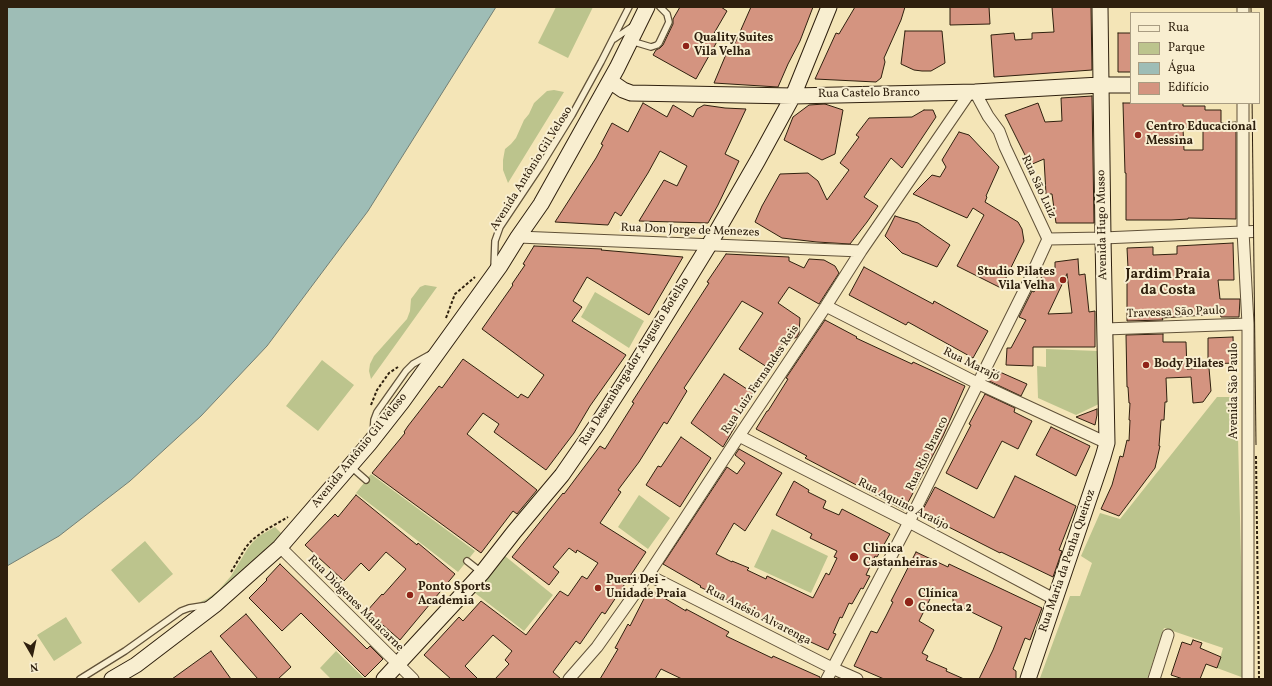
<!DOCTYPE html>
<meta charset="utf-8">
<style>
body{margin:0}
#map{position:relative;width:1272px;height:686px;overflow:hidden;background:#f4e5b7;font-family:Vollkorn,serif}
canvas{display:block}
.frame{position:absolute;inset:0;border:8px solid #2f200e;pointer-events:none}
.legend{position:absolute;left:1130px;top:12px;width:130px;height:92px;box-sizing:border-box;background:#f8eed0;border:1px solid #a89c82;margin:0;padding:5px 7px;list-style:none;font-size:12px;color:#2f200e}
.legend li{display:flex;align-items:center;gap:8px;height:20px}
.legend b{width:20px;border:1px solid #a89c82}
.north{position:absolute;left:12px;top:634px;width:40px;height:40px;-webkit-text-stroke:3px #f8eed0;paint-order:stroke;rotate:171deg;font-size:11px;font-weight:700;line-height:16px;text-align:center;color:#2f200e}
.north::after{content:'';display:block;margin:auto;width:14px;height:18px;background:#2f200e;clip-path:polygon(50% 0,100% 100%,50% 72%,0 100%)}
</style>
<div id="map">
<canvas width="1272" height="686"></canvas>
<div class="frame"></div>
<ul class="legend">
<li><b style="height:5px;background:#f8eed0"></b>Rua</li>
<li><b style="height:11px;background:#bcc48d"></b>Parque</li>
<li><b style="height:11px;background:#9ebdb6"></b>Água</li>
<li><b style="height:11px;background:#d49480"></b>Edifício</li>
</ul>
<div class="north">N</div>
</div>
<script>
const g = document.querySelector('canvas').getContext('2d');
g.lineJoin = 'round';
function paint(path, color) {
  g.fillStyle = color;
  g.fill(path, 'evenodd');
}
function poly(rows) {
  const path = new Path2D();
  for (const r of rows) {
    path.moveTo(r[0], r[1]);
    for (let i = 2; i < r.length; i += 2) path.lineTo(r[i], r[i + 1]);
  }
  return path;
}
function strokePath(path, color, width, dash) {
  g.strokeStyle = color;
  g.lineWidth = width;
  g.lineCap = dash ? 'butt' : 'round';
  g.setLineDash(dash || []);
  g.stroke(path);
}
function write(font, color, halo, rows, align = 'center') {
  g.font = font + ' Vollkorn,serif';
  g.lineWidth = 4;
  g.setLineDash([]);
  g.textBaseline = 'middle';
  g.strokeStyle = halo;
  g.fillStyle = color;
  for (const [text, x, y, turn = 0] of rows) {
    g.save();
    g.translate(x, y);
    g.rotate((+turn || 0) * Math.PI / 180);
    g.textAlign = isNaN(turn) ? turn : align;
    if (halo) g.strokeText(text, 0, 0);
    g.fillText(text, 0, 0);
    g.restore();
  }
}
paint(poly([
 [556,7,593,7,568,58,538,43],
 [554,90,564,92,508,183,503,170,503,160,505,149,511,144,516,138,524,120,529,114,534,103,547,91],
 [425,285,437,287,371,379,369,371,370,364,374,356,407,319,410,311,411,299,420,287],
 [595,292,644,321,629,348,581,317],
 [1046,349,1098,351,1099,404,1076,415,1038,398,1037,366,1046,367],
 [322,360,354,385,318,431,286,406],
 [1217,397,1237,397,1244,678,1217,668,1223,648,1164,628,1147,679,1044,679,1040,678,1070,596,1080,596,1092,563,1081,556,1100,513,1120,519],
 [371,474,475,551,458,572,356,493],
 [639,495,670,518,648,549,618,527],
 [275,527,282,534,216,596,207,601,198,603,207,599,218,591,231,576,248,548,253,542,259,536],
 [772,529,828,556,811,593,754,567],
 [145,541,173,574,139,603,111,570],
 [505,556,553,595,524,631,475,593],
 [66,617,82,643,54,661,37,635],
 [336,651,365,679,331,679,320,668]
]), '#bcc48d');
const water = poly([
 [7,7,496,7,368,211,267,346,201,416,130,481,59,536,7,566,7,7]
]);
paint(water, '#9ebdb6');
strokePath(water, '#727e73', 1);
const building = poly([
 [680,7,721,7,727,11,713,35,719,38,696,79,653,55,656,50,660,48,663,45,673,24,673,19,680,7],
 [751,7,813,7,800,41,788,64,778,87,714,83,727,52,732,50,751,7],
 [855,7,905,7,901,20,884,58,885,62,881,78,876,82,815,79,836,33,839,34,855,7],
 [950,7,989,7,990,24,950,25,950,7],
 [1052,7,1091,7,1092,70,994,77,991,35,1014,33,1015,40,1032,39,1032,33,1054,32,1052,7],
 [905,31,942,31,945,63,931,71,922,71,914,70,901,64,905,31],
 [1118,33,1131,33,1131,72,1118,72,1118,33],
 [1092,96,1094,223,1056,223,1052,194,1046,194,1044,159,1030,165,1005,115,1038,103,1045,122,1062,121,1061,98,1092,96],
 [643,103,667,117,673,105,693,117,697,109,704,105,725,108,746,109,725,154,739,161,718,205,708,223,639,221,664,180,677,186,687,166,660,151,648,173,621,216,615,212,608,225,555,222,596,158,603,145,601,144,612,123,628,132,643,103],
 [1123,103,1183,103,1183,106,1205,106,1205,110,1221,110,1221,123,1236,122,1236,219,1188,218,1188,219,1171,220,1126,220,1126,173,1125,173,1123,103],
 [1183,128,1203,129,1203,150,1184,150,1183,128],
 [825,104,843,110,835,154,822,160,784,140,793,117,809,105,825,104],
 [924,110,933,110,936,117,902,168,891,158,864,197,878,206,867,222,850,244,817,242,782,238,755,222,762,206,780,174,808,173,818,181,827,200,849,170,840,163,859,137,856,135,869,118,912,117,924,110],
 [959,132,969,135,999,167,986,196,987,197,985,202,1018,222,1022,229,1024,241,1001,288,957,266,984,215,973,208,967,218,913,194,932,175,940,177,946,167,942,160,959,132],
 [895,216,918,223,950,245,937,267,902,253,885,236,895,216],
 [1233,243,1234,280,1218,280,1220,299,1240,299,1239,317,1221,317,1220,314,1162,318,1163,320,1127,321,1127,268,1128,268,1127,248,1153,247,1153,255,1177,254,1177,246,1233,243],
 [534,246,602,249,601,250,683,257,649,315,587,277,573,301,582,307,572,321,626,355,590,406,574,433,546,470,494,432,499,424,483,413,467,434,537,490,517,514,513,511,481,553,372,473,405,433,404,432,408,426,439,386,442,388,463,359,518,398,521,394,528,398,544,375,482,329,513,285,512,284,525,265,523,264,534,246],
 [726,254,789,257,789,261,804,268,809,259,824,260,835,266,839,273,819,304,789,287,778,303,800,318,799,333,797,337,782,344,778,362,767,367,739,349,763,313,742,301,684,388,687,391,667,424,664,422,639,462,618,490,621,492,600,523,646,552,605,614,602,612,580,644,576,641,553,672,561,679,495,679,509,664,505,660,512,651,493,635,465,666,478,679,451,679,424,655,459,617,463,621,481,601,526,635,560,591,568,596,582,576,587,579,598,563,577,550,576,553,569,548,553,567,559,572,549,585,512,557,563,493,564,494,600,446,605,449,634,403,632,402,709,283,707,282,726,254],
 [1078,259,1079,275,1085,274,1089,312,1095,311,1095,347,1033,347,1033,366,1006,365,1007,348,1011,348,1026,320,1019,317,1032,291,1034,292,1042,276,1055,274,1055,262,1078,259],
 [1067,274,1072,313,1048,314,1067,274],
 [864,267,933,304,934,301,988,331,973,358,908,322,906,325,849,295,864,267],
 [825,320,857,337,856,338,912,364,913,362,965,386,943,436,904,510,805,458,807,456,756,429,767,411,768,411,788,379,786,378,825,320],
 [1163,334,1163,342,1186,342,1187,369,1209,368,1211,391,1203,402,1193,403,1191,377,1166,378,1167,402,1165,402,1164,420,1161,420,1159,446,1160,446,1155,468,1119,516,1101,509,1112,485,1120,456,1123,457,1127,440,1129,441,1130,420,1129,420,1130,403,1129,403,1128,387,1127,387,1126,335,1163,334],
 [1233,337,1234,363,1208,364,1208,338,1233,337],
 [993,369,1027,384,1021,396,987,380,993,369],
 [724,374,753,393,737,417,736,425,723,447,691,423,724,374],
 [985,394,1015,408,1014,412,1032,421,1018,449,1002,441,977,489,946,473,971,425,969,424,985,394],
 [1097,409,1097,415,1095,425,1076,417,1097,409],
 [1051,427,1090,446,1076,476,1036,455,1051,427],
 [681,437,711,458,680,507,646,485,658,466,661,467,681,437],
 [739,449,782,473,745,531,734,523,716,554,732,562,732,561,749,568,747,570,766,579,767,576,813,598,826,573,829,575,837,558,834,557,837,551,810,538,812,534,776,515,794,481,809,490,808,492,826,501,823,508,839,515,842,509,890,534,877,557,875,556,866,575,870,576,863,589,861,588,852,604,849,603,842,618,840,617,833,633,836,634,828,650,750,614,729,601,700,587,701,586,663,564,727,467,737,474,745,463,735,455,739,449],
 [1015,476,1076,506,1059,550,1062,551,1053,577,1001,552,1000,553,921,513,935,487,994,518,1015,476],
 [356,495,417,545,418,543,455,574,400,640,367,611,382,594,383,595,406,569,386,552,369,571,361,563,344,581,305,545,335,514,338,517,356,495],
 [916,552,948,567,949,564,1042,608,1030,640,1025,638,1013,669,1016,671,1016,679,979,679,993,650,1002,627,953,603,953,598,935,589,919,621,934,630,922,653,928,656,926,660,947,669,946,671,964,679,884,679,854,666,871,631,877,633,886,616,893,602,891,601,916,552],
 [280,564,367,649,370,646,383,659,365,677,301,613,282,631,249,598,267,580,266,579,280,564],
 [649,589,686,611,686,609,729,632,726,636,772,658,773,656,820,677,820,679,682,679,661,669,655,679,600,679,618,649,615,648,628,624,630,626,649,589],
 [246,614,291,667,278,679,258,679,220,636,246,614],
 [1193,640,1202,643,1200,648,1221,657,1217,668,1206,664,1200,679,1183,679,1171,675,1182,642,1191,645,1193,640],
 [211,651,231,679,172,679,197,661,211,651]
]);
paint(building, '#d49480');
strokePath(building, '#2f200e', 1);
const lane = poly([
 [614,39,633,26],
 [631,41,651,47,657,45,659,43,669,22,667,14,660,7],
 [494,268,495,241,500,227,540,167,572,115,601,62,629,7],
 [373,434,374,420,377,412,406,371,413,364,431,354],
 [350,466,366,480],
 [467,561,481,572],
 [80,679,125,651,181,611,189,608,208,605]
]);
const street = poly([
 [1243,13,1243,7],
 [975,92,988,116,999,131,1005,147,1048,239],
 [1243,103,1243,231,1248,324,1248,679],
 [518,237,861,251],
 [1048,239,1103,238,1265,231],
 [826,306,977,383,1107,443],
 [1105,329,1248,324],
 [739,436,909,522,1054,599],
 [280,547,413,679],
 [648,575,832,668,857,679],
 [569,679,597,647,648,575,739,436,826,306,861,251,970,92],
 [827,679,909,522,1028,283,1048,239],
 [1154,679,1168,635]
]);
const secondary = poly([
 [610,81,623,90,631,93,793,96,975,92,1100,85,1131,85],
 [112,679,136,665,216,604,280,547,369,444,402,402,500,266,518,237,541,204,617,68,647,7],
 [384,679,482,573,514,532,562,475,598,423,631,372,709,245,758,160,793,96,829,7],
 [1028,679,1103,457,1107,443,1103,238,1100,7]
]);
strokePath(lane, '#605138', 8);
strokePath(street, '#605138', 13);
strokePath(secondary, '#2f200e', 17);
strokePath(poly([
 [446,318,455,294,475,277],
 [371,405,377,390,389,373,398,367],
 [231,572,246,547,252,540,264,531,288,517]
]), '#2f200e', 2, [3, 2]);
strokePath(lane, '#f8eed0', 5.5);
strokePath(street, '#f8eed0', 11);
strokePath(secondary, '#f8eed0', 15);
const primaryBridge = poly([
 [1260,7,1265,445]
]);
strokePath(primaryBridge, '#2f200e', 19, []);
strokePath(poly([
 [1256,456,1259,679]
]), '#2f200e', 2, [3, 2]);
strokePath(primaryBridge, '#f4e5b7', 17);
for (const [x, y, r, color] of [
 [686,46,4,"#8f2418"],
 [1138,135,4,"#8f2418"],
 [1063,280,4,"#8f2418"],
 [1146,365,4,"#8f2418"],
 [854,557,5,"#8f2418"],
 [598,588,4,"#8f2418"],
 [410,595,4,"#8f2418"],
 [909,602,5,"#8f2418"]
]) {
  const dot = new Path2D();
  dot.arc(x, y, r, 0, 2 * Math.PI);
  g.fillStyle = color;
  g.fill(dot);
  strokePath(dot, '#f8eed0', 1.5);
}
write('bold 12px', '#2f200e', '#f8eed0', [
 ["Quality Suites",694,39],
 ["Vila Velha",694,53],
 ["Centro Educacional",1146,128],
 ["Messina",1146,142],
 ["Studio Pilates",1055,273,"right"],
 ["Vila Velha",1055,287,"right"],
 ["Body Pilates",1154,365],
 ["Clinica",863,550],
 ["Castanheiras",863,564],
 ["Pueri Dei -",606,581],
 ["Unidade Praia",606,595],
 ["Ponto Sports",418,588],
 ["Academia",418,602],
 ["Clínica",918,595],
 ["Conecta 2",918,609]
], 'left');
write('12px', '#2f200e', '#f8eed0', [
 ["Rua Castelo Branco",869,94,-1],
 ["Avenida Antônio Gil Veloso",532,169,-58],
 ["Rua São Luiz",1038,187,65],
 ["Avenida Hugo Musso",1103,225,-91],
 ["Rua Don Jorge de Menezes",690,231,2],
 ["Travessa São Paulo",1176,313,-2],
 ["Rua Desembargador Augusto Botelho",635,362,-58],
 ["Rua Marajó",971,365,26],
 ["Rua Luiz Fernandes Reis",761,380,-56],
 ["Avenida São Paulo",1235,391,-90],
 ["Avenida Antônio Gil Veloso",360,451,-51],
 ["Rua Rio Branco",928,454,-64],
 ["Rua Aquino Araújo",903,505,27],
 ["Rua Maria da Penha Queiroz",1068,561,-71],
 ["Rua Diógenes Malacarne",355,604,45],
 ["Rua Anésio Alvarenga",758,616,27]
]);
write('bold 14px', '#2f200e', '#f8eed0', [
 ["Jardim Praia",1168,275],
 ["da Costa",1168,291]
]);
</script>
